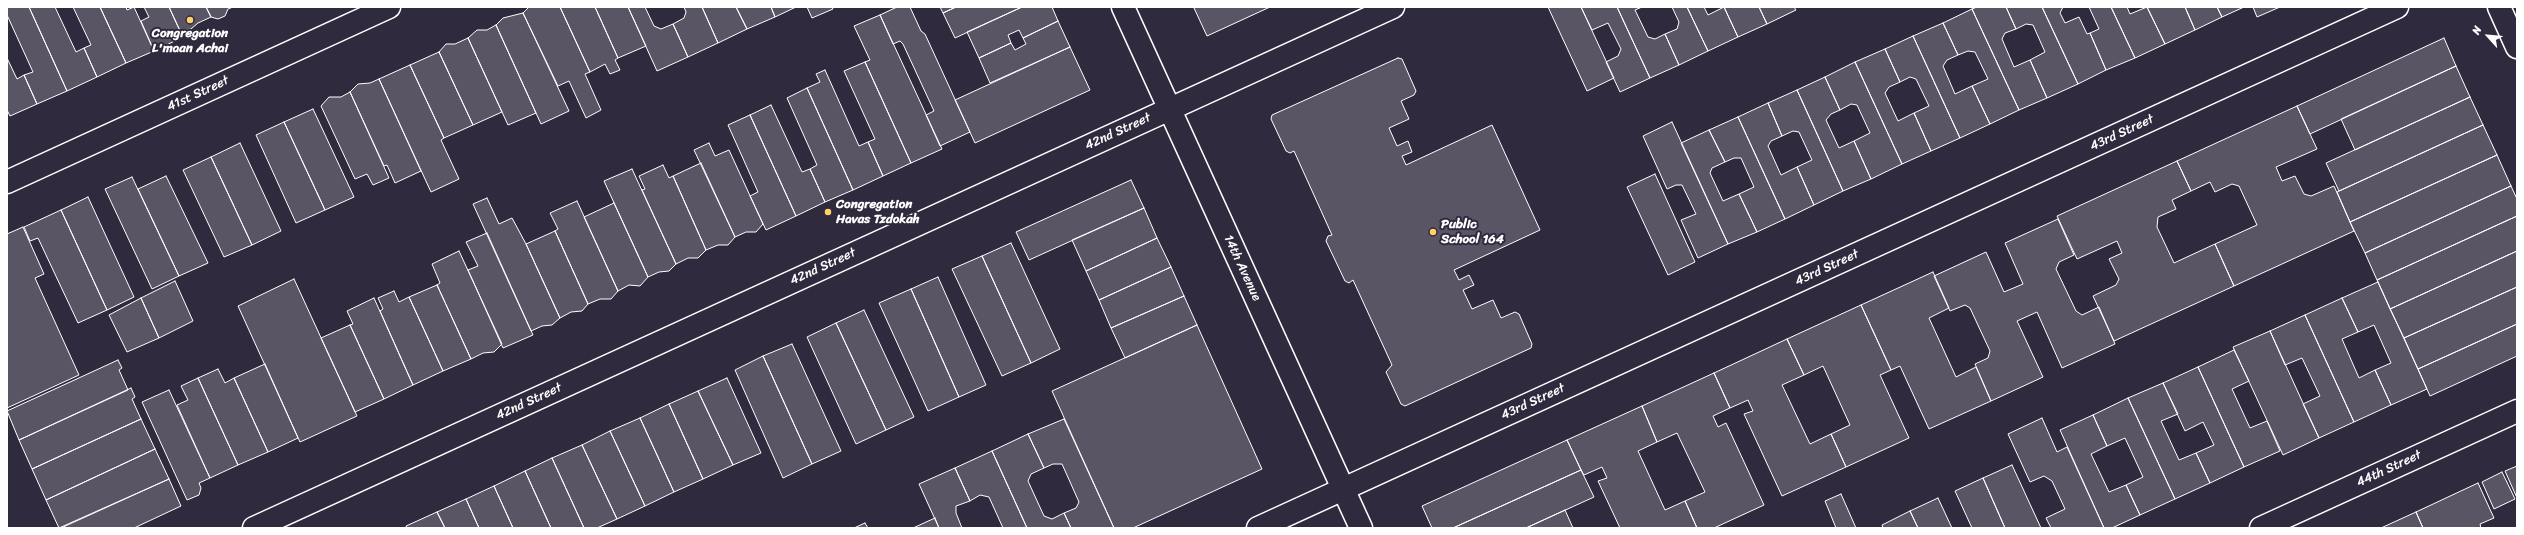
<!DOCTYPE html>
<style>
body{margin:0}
#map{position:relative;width:2524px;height:535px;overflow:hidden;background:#2f2a3d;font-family:Sriracha,sans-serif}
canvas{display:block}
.frame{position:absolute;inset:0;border:8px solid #fff;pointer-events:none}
.north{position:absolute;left:2468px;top:16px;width:40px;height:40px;-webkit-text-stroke:3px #2f2a3d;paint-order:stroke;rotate:297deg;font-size:11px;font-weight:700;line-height:16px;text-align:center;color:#fff}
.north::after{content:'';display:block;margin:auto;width:14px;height:18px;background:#fff;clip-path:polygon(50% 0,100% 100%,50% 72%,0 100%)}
</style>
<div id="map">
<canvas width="2524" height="535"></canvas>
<div class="frame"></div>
<div class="north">N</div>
</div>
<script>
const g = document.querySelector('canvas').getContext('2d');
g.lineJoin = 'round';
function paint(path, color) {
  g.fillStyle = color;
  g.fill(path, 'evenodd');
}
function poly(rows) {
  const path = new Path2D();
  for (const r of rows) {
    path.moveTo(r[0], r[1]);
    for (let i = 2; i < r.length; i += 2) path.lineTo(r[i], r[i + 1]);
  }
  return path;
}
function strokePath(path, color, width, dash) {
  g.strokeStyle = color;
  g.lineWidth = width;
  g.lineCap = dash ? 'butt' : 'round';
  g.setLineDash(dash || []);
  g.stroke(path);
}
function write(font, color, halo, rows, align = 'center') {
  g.font = font + ' Sriracha,sans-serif';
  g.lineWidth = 4;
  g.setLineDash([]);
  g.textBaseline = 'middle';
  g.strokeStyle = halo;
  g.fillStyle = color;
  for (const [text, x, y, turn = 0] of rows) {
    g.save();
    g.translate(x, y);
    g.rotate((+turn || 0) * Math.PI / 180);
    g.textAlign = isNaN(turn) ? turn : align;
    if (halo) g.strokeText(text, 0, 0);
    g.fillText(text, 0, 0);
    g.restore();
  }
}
const building = poly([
 [7,7,29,7,67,91,37,104,24,75,33,72,7,15,7,7],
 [29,7,55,7,76,52,84,48,97,77,67,91,29,7],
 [73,7,100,7,126,63,97,77,84,48,91,45,73,7],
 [100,7,126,7,127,10,134,7,154,51,126,63,100,7],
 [144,7,169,7,183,37,154,51,141,21,149,17,144,7],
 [169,7,206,7,211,17,198,23,191,29,180,31,169,7],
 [206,7,233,7,228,9,225,16,218,19,211,17,206,7],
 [529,7,560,7,590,72,585,74,601,110,586,118,569,81,558,86,523,13,529,7],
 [560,7,595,7,618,58,615,60,620,70,610,74,605,64,590,72,560,7],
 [595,7,628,7,646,46,618,58,595,7],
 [628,7,645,7,654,26,661,29,673,24,688,57,657,71,628,7],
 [684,7,702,7,718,43,688,57,673,24,684,18,686,12,684,7],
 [702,7,736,7,747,29,718,43,702,7],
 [736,7,771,7,775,17,747,29,736,7],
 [771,7,796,7,775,17,771,7],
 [807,7,832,7,833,9,812,18,807,7],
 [897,7,910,7,921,31,925,34,970,132,940,146,926,115,934,111,903,44,900,41,893,44,880,15,897,7],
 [940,7,956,7,943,13,940,7],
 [956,7,1022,7,955,38,943,13,956,7],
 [1022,7,1052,7,1058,21,1023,38,1019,30,1008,35,1011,43,979,58,967,32,1022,7],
 [1197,7,1270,7,1207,36,1194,8,1197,7],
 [1548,7,1581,7,1614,78,1587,91,1548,7],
 [1581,7,1617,7,1650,78,1620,92,1606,62,1618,56,1621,49,1608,23,1592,30,1581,7],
 [1617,7,1642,7,1635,10,1648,37,1655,39,1665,34,1679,65,1650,78,1617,7],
 [1672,7,1687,7,1708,51,1679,65,1665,34,1677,29,1679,22,1672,7],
 [1687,7,1704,7,1708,15,1724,7,1738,37,1708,51,1687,7],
 [1724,7,1759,7,1767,24,1738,37,1724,7],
 [1759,7,1794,7,1796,10,1767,24,1759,7],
 [1977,7,2006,7,2016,29,2005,33,2002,39,2014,67,2030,60,2047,98,2019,110,1972,9,1977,7],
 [2006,7,2042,7,2078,84,2047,98,2030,60,2045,52,2033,25,2026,24,2016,29,2006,7],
 [2042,7,2063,7,2060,13,2065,23,2079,17,2087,34,2090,33,2106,70,2078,84,2042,7],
 [2089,7,2111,7,2135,58,2106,70,2090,33,2099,29,2089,7],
 [2111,7,2127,7,2130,14,2147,7,2165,44,2135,58,2111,7],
 [2147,7,2185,7,2195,30,2165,44,2147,7],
 [2185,7,2217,7,2222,17,2195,30,2185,7],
 [2217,7,2244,7,2222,17,2217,7],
 [2253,7,2280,7,2257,17,2253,7],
 [1972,9,2019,110,1990,124,1972,86,1988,79,1975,52,1968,51,1958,55,1943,23,1972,9],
 [523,13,569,111,541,124,496,25,503,18,523,13],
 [880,15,942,149,911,163,865,62,870,60,854,26,880,15],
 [1058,21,1070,47,990,83,979,58,1011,43,1015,50,1026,44,1023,38,1058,21],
 [1943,23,1958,55,1947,60,1943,66,1955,94,1972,86,1990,124,1960,138,1913,36,1943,23],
 [496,25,536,113,508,125,468,38,477,30,487,30,496,25],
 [1913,36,1960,138,1931,151,1914,113,1929,106,1916,79,1910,77,1900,82,1885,49,1913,36],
 [468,38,502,112,473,125,439,52,446,44,455,44,468,38],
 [2444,38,2456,66,2310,134,2297,106,2444,38],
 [1070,47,1090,90,975,143,955,100,1070,47],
 [1885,49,1900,82,1889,87,1885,93,1898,121,1914,113,1931,151,1902,164,1855,62,1885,49],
 [439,52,473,125,444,138,410,65,439,52],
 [7,58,17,79,24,75,37,104,10,116,7,110,7,58],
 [1398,58,1402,59,1416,91,1414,95,1401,101,1409,119,1389,128,1397,146,1408,141,1412,152,1402,156,1406,165,1492,125,1540,230,1454,270,1459,280,1469,275,1474,285,1463,290,1472,309,1493,300,1501,318,1515,312,1519,314,1532,344,1531,348,1405,406,1401,404,1386,372,1392,365,1353,280,1349,283,1345,281,1326,241,1328,236,1332,235,1294,151,1290,153,1286,151,1271,119,1272,115,1398,58],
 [865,62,911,163,883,176,868,142,875,139,844,71,865,62],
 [1855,62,1902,164,1871,179,1854,141,1870,133,1857,105,1851,104,1840,110,1825,77,1855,62],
 [410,65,444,138,441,140,459,179,431,192,379,79,410,65],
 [2456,66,2470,97,2355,150,2341,119,2456,66],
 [825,70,859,146,868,142,883,176,853,190,807,88,820,82,816,74,825,70],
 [1825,77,1840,110,1831,114,1826,120,1839,148,1854,141,1871,179,1843,191,1797,90,1825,77],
 [379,79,421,171,395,183,387,165,384,166,350,92,358,84,370,83,379,79],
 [807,88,853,190,825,202,810,169,817,165,787,98,807,88],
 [1797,90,1843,191,1814,205,1797,167,1812,160,1799,132,1793,131,1782,136,1768,103,1797,90],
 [350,92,389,178,373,185,367,174,355,179,321,106,329,97,341,97,350,92],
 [2470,97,2483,125,2339,191,2326,163,2470,97],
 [1768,103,1782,136,1771,141,1768,146,1781,175,1797,167,1814,205,1785,219,1738,117,1768,103],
 [771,105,802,172,810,169,825,202,796,216,750,115,771,105],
 [2297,106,2317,149,2276,167,2282,181,2295,176,2304,194,2311,196,2334,186,2354,231,2234,286,2215,244,2257,225,2239,186,2232,184,2215,192,2210,182,2191,191,2177,161,2297,106],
 [313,109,354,197,325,210,284,122,313,109],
 [750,115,796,216,766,230,750,196,758,192,728,125,750,115],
 [1738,117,1785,219,1757,232,1739,194,1754,187,1741,158,1734,158,1725,162,1709,130,1738,117],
 [284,122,325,210,296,223,256,135,284,122],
 [1672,122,1728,244,1698,258,1681,220,1696,214,1682,185,1676,185,1667,189,1643,136,1672,122],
 [2483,125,2497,155,2350,222,2337,192,2483,125],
 [1709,130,1725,162,1712,168,1710,173,1723,201,1739,194,1757,232,1728,244,1681,143,1709,130],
 [240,143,281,231,252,245,211,157,240,143],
 [709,143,715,156,729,150,763,224,756,232,746,232,735,237,694,150,709,143],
 [2497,155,2511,186,2365,253,2350,222,2497,155],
 [211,157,252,245,224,257,183,170,211,157],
 [2177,161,2191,191,2172,200,2176,209,2158,217,2157,227,2174,263,2215,244,2234,286,2114,341,2093,296,2116,285,2119,279,2109,259,2122,253,2117,241,2077,259,2057,216,2177,161],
 [701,163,735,237,728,245,718,245,706,250,673,176,701,163],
 [663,165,669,178,673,176,706,250,698,258,688,258,676,264,642,190,645,189,639,176,663,165],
 [632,169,676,264,669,271,659,272,648,277,604,181,632,169],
 [1655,174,1695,262,1668,275,1627,187,1655,174],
 [166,176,208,263,179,276,138,189,166,176],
 [132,177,179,276,152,289,105,189,132,177],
 [1131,180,1144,208,1029,260,1016,232,1131,180],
 [2511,186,2517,199,2517,216,2377,280,2365,253,2511,186],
 [88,197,134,297,107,310,61,210,88,197],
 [487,198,499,224,512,218,526,244,560,318,552,325,542,326,531,331,473,204,487,198],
 [577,201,618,291,611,299,600,299,588,304,555,231,558,229,550,213,577,201],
 [614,203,648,277,640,286,629,285,618,291,584,217,614,203],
 [1144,208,1157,238,1086,271,1072,240,1144,208],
 [61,210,107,310,78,323,38,238,30,241,24,227,61,210],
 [2517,216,2517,251,2390,309,2377,280,2517,216],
 [2058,219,2074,255,2059,262,2056,269,2076,311,2082,315,2099,307,2115,344,2062,368,2037,312,2017,321,2043,377,1991,401,1975,364,1988,358,1990,351,1970,308,1965,305,1950,311,1934,276,1986,252,2004,292,2023,284,2005,243,2058,219],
 [23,227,44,274,35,278,79,375,7,408,7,234,23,227],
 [555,231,588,304,582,311,571,312,560,318,526,244,555,231],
 [487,233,533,335,503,348,468,270,478,266,466,242,487,233],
 [1157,238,1171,267,1099,300,1086,271,1157,238],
 [1011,243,1060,349,1031,363,982,256,1011,243],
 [459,251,502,344,494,352,483,353,471,359,437,285,440,283,432,264,459,251],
 [2517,251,2517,287,2404,338,2390,309,2517,251],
 [982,256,1031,363,1002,376,952,269,982,256],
 [1171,267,1184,296,1111,328,1099,300,1171,267],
 [1933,272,1949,308,1929,318,1956,377,1976,367,1991,401,1929,429,1900,366,1891,370,1861,305,1933,272],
 [938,277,986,385,959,397,911,289,938,277],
 [294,279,357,416,300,442,238,306,294,279],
 [175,281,193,321,159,338,141,298,175,281],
 [2378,282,2427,389,2391,405,2375,370,2391,363,2374,325,2358,332,2342,298,2378,282],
 [437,285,471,359,443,371,409,297,437,285],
 [2517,287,2517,324,2418,369,2404,338,2517,287],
 [911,289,959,397,928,411,879,303,911,289],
 [394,291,399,302,409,297,443,371,413,385,380,311,383,309,378,298,394,291],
 [1184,296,1197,325,1125,358,1111,328,1184,296],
 [141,298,159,338,127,352,109,315,141,298],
 [374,298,413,385,384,399,350,325,353,324,347,311,374,298],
 [2342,298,2358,332,2342,339,2359,378,2375,370,2391,405,2354,422,2305,315,2342,298],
 [1861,305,1891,370,1880,375,1909,438,1846,467,1831,434,1850,425,1823,366,1804,375,1787,339,1861,305],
 [864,310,914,417,886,430,836,323,864,310],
 [2305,315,2354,422,2319,438,2303,404,2320,396,2302,358,2285,365,2270,331,2305,315],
 [836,323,886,430,856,444,807,337,836,323],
 [2517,324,2517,356,2430,396,2418,369,2517,324],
 [350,325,384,399,355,412,321,338,350,325],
 [1197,325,1262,469,1133,528,1114,528,1052,391,1197,325],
 [2270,331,2319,438,2283,455,2233,347,2270,331],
 [1787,339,1804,375,1782,385,1810,444,1831,434,1846,467,1782,496,1744,414,1753,411,1748,400,1730,408,1714,373,1787,339],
 [792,344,841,451,812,464,763,356,792,344],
 [2234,350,2249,381,2232,389,2250,428,2267,421,2280,451,2244,467,2198,367,2234,350],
 [763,356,812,464,783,478,735,370,763,356],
 [118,360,122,368,119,370,128,390,19,440,7,411,118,360],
 [265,364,298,438,268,452,234,378,265,364],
 [2198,367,2244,467,2210,483,2196,453,2214,445,2203,422,2185,431,2163,383,2198,367],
 [218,369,225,383,234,378,268,452,238,465,198,378,218,369],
 [1714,373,1730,408,1713,416,1718,427,1726,423,1764,505,1714,528,1697,528,1685,501,1705,492,1677,433,1657,442,1642,406,1714,373],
 [198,378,238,465,210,478,177,405,188,400,181,386,198,378],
 [727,378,761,453,733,465,698,391,727,378],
 [2163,383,2178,414,2161,421,2179,460,2196,453,2210,483,2175,499,2128,398,2163,383],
 [131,388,135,397,132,399,141,419,32,469,19,440,131,388],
 [169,390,210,478,199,483,201,488,199,495,187,500,142,402,169,390],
 [698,391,733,465,703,479,669,404,698,391],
 [2128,398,2175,499,2140,515,2126,485,2143,477,2125,438,2107,446,2093,415,2128,398],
 [669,404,703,479,674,492,640,418,669,404],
 [1642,406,1657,442,1638,451,1665,510,1685,501,1697,528,1620,528,1598,481,1607,478,1602,467,1584,475,1581,470,1567,440,1642,406],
 [2093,415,2107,446,2091,454,2109,492,2126,485,2140,515,2112,528,2104,528,2060,430,2093,415],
 [640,418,674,492,645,506,610,431,640,418],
 [2042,418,2057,452,2067,447,2104,528,2051,528,2046,518,2065,509,2052,481,2044,476,2030,482,2008,434,2042,418],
 [141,419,155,449,46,500,32,469,141,419],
 [1064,419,1114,528,1071,528,1064,513,1076,508,1079,502,1062,464,1053,464,1044,468,1028,434,1064,419],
 [610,431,645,506,617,519,582,445,610,431],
 [1028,434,1044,468,1031,474,1028,481,1044,516,1052,519,1064,513,1071,528,1027,528,992,451,1028,434],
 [1567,440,1581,470,1453,528,1432,528,1422,506,1567,440],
 [582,445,617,519,597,528,584,528,552,458,582,445],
 [155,449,169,479,59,528,46,500,155,449],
 [992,451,1027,528,1003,528,989,497,980,495,970,501,955,468,992,451],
 [552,458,584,528,551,528,525,471,552,458],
 [2012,465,2041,528,2005,528,1983,478,2012,465],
 [2517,466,2517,498,2505,471,2517,466],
 [955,468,970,501,956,506,956,513,962,528,939,528,919,484,955,468],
 [1581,470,1594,497,1526,528,1453,528,1581,470],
 [525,471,551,528,513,528,494,486,525,471],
 [2502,472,2515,499,2494,509,2482,482,2502,472],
 [1983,478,2005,528,1972,528,1955,491,1983,478],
 [169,479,181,506,134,528,61,528,169,479],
 [2478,483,2494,518,2480,524,2481,528,2423,528,2416,512,2478,483],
 [494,486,513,528,479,528,466,499,494,486],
 [1841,494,1856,528,1836,528,1825,501,1841,494],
 [1938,498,1952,528,1918,528,1910,511,1938,498],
 [466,499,479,528,445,528,437,512,466,499],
 [1565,510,1573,528,1526,528,1565,510],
 [1910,511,1918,528,1883,528,1882,525,1910,511],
 [437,512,445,528,407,528,406,526,437,512],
 [2416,512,2423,528,2381,528,2416,512],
 [935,518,939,528,913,528,935,518],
 [865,523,868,528,854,528,865,523]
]);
paint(building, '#595564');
strokePath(building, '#fff', 1);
const minor = poly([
 [2499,7,2517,47],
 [7,182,389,7],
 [254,528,1393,7],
 [1258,528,2397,7],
 [2261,528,2517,411]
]);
const secondary = poly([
 [1123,7,1361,528]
]);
strokePath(minor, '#fff', 25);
strokePath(secondary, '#fff', 25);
strokePath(minor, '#2f2a3d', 22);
strokePath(secondary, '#2f2a3d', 22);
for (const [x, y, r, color] of [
 [190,20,4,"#ffd166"],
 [828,212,4,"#ffd166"],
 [1433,232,4,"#ffd166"]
]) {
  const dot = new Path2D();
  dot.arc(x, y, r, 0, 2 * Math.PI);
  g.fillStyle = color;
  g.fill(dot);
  strokePath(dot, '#2f2a3d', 1.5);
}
write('bold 13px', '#fff', '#2f2a3d', [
 ["Congregation",190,34,"center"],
 ["L'maan Achai",190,49,"center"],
 ["Congregation",836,205],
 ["Havas Tzdokah",836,220],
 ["Public",1441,225],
 ["School 164",1441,240]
], 'left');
write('13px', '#fff', '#2f2a3d', [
 ["41st Street",198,94,-25],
 ["42nd Street",1118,132,-25],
 ["43rd Street",2122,133,-25],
 ["42nd Street",823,267,-25],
 ["14th Avenue",1242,268,65],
 ["43rd Street",1827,268,-25],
 ["42nd Street",529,402,-25],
 ["43rd Street",1533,402,-25],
 ["44th Street",2389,469,-25]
]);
</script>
